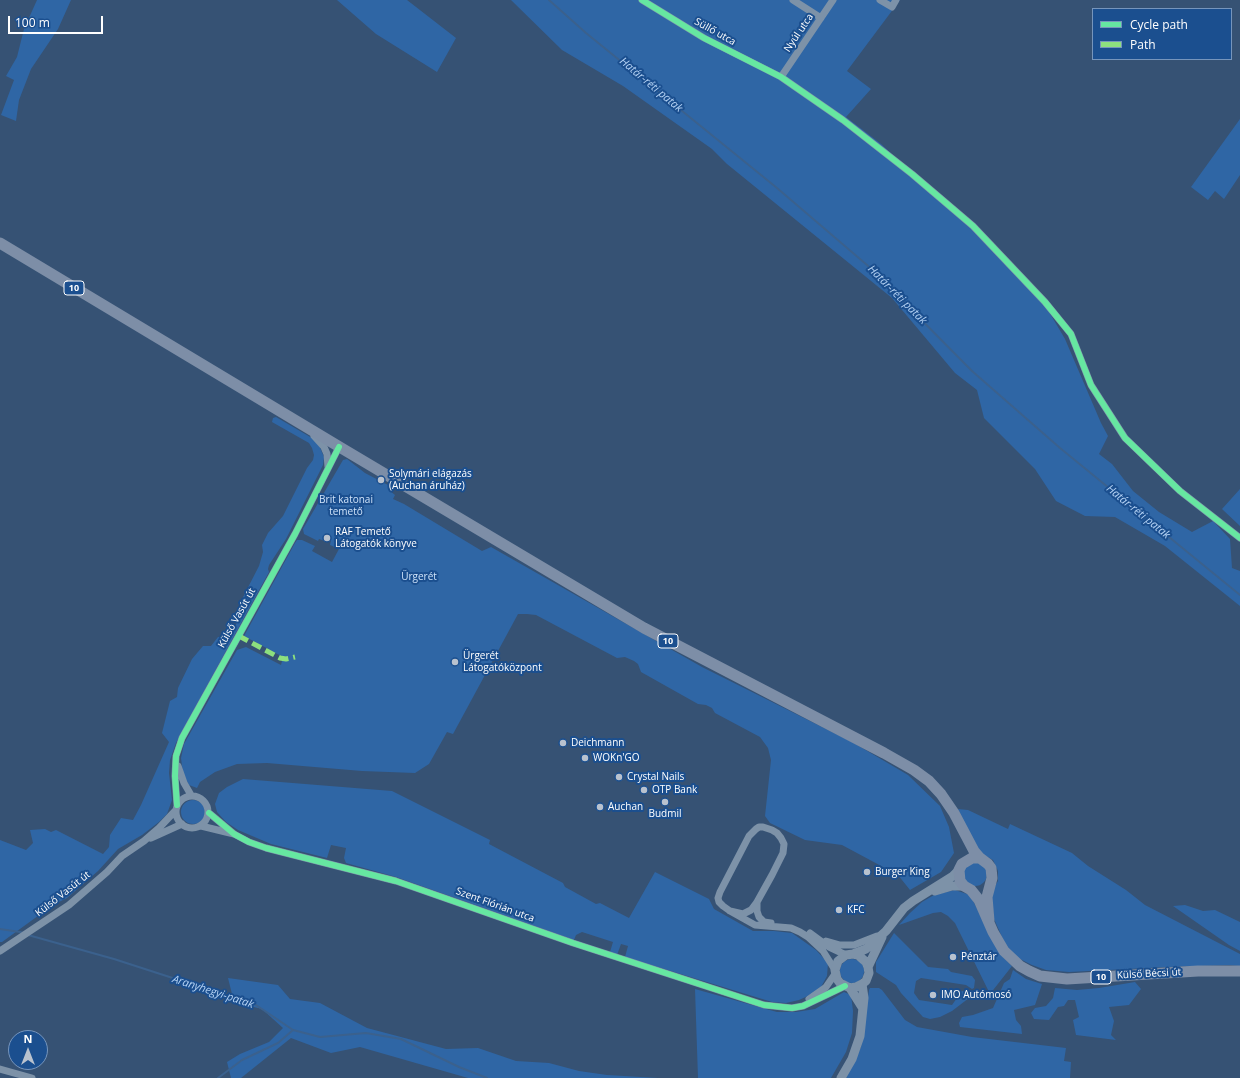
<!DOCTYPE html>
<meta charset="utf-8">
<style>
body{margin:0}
#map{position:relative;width:1240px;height:1078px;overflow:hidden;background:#365274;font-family:"Open Sans",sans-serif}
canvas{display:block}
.legend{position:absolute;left:1092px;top:8px;width:140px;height:52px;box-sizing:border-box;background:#1b4f8f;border:1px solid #7695bc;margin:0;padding:5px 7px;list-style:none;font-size:12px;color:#fff}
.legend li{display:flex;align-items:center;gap:8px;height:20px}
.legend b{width:20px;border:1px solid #7695bc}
.north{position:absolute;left:8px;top:1030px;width:40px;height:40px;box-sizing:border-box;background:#1b4f8f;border:1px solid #7695bc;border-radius:50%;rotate:0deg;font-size:11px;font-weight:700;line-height:16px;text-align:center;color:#fff}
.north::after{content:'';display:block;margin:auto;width:14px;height:18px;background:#b9c2ce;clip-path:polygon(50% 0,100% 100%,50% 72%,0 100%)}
.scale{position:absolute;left:8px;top:16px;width:95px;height:18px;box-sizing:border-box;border:2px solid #fff;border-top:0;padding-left:5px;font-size:12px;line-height:14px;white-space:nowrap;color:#fff;-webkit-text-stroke:3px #1b4f8f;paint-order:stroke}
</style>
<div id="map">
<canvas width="1240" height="1078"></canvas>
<ul class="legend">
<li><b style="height:5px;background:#66e7a1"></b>Cycle path</li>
<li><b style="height:5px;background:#8de07e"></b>Path</li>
</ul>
<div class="north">N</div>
<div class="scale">100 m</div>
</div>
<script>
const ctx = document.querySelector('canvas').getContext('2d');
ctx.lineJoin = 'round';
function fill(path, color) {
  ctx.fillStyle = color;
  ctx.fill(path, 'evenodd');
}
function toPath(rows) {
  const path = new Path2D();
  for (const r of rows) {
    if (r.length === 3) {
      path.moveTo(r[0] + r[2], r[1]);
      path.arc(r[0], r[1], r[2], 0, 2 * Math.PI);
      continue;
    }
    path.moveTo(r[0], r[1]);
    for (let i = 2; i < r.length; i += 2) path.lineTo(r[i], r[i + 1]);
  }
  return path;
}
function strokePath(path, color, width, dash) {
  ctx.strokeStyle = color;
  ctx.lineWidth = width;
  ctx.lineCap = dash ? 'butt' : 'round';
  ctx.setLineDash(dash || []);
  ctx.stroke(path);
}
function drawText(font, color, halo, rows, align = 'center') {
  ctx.font = font + ' "Open Sans",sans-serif';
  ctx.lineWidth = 4;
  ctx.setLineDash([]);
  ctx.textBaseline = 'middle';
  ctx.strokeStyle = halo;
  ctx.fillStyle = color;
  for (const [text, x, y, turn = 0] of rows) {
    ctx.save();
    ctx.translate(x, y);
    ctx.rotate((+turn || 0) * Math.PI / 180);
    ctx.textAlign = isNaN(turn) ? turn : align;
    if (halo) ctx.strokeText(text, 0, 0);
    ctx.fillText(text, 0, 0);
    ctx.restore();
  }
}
const green = toPath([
 [37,0,71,0,58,29,31,69,19,100,16,121,1,115,14,80,6,76,17,57,24,29],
 [337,0,407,0,456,38,437,72,376,34],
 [511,0,900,0,847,71,871,89,846,117,881,144,911,172,956,210,1045,305,1065,339,1101,423,1108,436,1099,454,1112,464,1133,491,1159,512,1192,532,1213,521,1230,539,1232,568,1240,571,1240,606,1165,546,1115,517,1085,516,1056,501,1035,469,984,418,977,390,955,373,892,298,727,164,712,149,623,86,562,50],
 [1240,119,1240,175,1224,199,1215,191,1208,200,1191,187],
 [276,417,312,438,319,445,324,457,323,465,286,539,269,565,268,569,269,572,176,743,170,760,169,773,172,800,167,814,159,822,142,835,118,849,98,871,67,898,53,905,2,942,0,942,0,840,26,850,33,843,30,830,45,829,51,832,56,830,103,854,109,847,110,835,121,818,133,820,141,805,169,742,162,733,170,701,177,697,178,688,192,659,203,646,211,646,218,637,228,638,246,607,240,603,259,566,263,552,262,545,268,533,283,516,307,468,313,460,314,455,312,448,309,443,272,422,273,418],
 [347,459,365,473,388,485,390,491,395,495,393,499,404,504,482,551,491,547,702,667,852,742,908,775,940,806,949,827,954,853,941,872,910,890,898,875,842,845,805,840,770,823,765,816,771,760,768,748,760,737,715,713,712,708,706,705,698,704,641,672,638,664,634,661,625,657,617,658,536,615,527,614,518,614,453,734,447,732,429,764,415,773,362,771,267,763,237,764,215,772,200,782,197,788,189,785,183,774,181,758,184,744,237,650,246,647,281,665,283,657,244,636,295,543,297,540,302,540,315,546,312,551,332,562,339,549,330,545,331,540,328,539,325,541,319,539,318,541,304,534,303,529,343,460],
 [1240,489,1240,526,1222,509],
 [243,779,392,791,490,840,489,844,563,883,565,887,596,904,600,903,629,918,655,872,709,899,714,909,753,931,774,931,792,933,816,950,828,963,827,976,821,987,812,994,799,1000,786,1003,772,1002,625,957,628,946,621,944,617,955,610,952,613,942,582,932,576,935,574,940,396,877,346,863,344,858,346,848,331,845,327,858,271,844,238,830,226,822,217,812,215,804,219,793,227,787],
 [193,812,12],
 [958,809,968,810,1008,829,1010,824,1072,853,1088,866,1126,890,1145,905,1240,954,1240,966,1229,965,1168,967,1069,972,1046,970,1032,965,1014,956,1006,946,994,919,991,892,998,881,998,871,993,860,984,855,974,844],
 [975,874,12],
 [955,890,970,895,1001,955,1012,966,990,994,955,923,948,916,941,912,933,913,899,925,910,913,922,902,934,895],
 [1185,905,1203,911,1215,910,1240,922,1240,951,1229,945,1173,906],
 [894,933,928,967,948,969,951,972,972,976,975,980,974,988,972,989,966,985,921,978,916,981,914,993,919,1000,952,1005,957,998,959,992,963,991,969,998,952,1011,940,1017,930,1019,923,1017,901,993,896,985,876,972,876,962],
 [852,971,12],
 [1013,970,1026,979,1042,984,1035,1005,1014,1010,1016,1020,1021,1026,1022,1034,960,1027,959,1023,962,1017,973,1015,993,1008,1004,983,1010,979],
 [228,978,278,985,290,999,320,1003,367,1028,446,1049,478,1048,516,1061,549,1063,579,1071,607,1075,658,1078,468,1078,360,1047,331,1053,291,1038,241,1078,231,1078,227,1062,240,1054,269,1042,283,1028,262,1009,234,1002],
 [1135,982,1141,989,1129,1005,1109,1007,1114,1021,1111,1035,1116,1040,1076,1035,1073,1020,1079,1017,1075,1000,1068,1000,1064,1006,1058,1007,1049,1020,1034,1019,1031,1013,1035,1008,1046,1006,1053,998,1055,988,1077,990,1099,988],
 [870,988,879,988,882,990,905,1020,917,1027,972,1037,1066,1048,1064,1061,1071,1062,1070,1078,846,1078,861,1047,869,990],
 [695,989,777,1012,796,1012,815,1009,844,992,851,995,853,1011,852,1033,846,1052,831,1078,698,1078]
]);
const stream = toPath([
 [549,0,586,33,777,188,867,265,972,371,1060,448,1240,595],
 [0,929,20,932,24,933],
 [28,935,114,959,256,1005,293,1030,320,1037,366,1033,401,1039,459,1067,487,1078],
 [218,1078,242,1060,278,1043,293,1030]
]);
const minor = toPath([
 [642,0,704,38,781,77,843,120,912,174,973,226,1045,302,1071,334,1091,385,1125,438,1180,491,1240,538],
 [793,0,821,18],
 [880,0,892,7,896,0],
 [781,77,833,0],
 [314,436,324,447,327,454,328,467],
 [178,766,184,783,191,795],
 [192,812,16],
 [177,805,175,776,176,756,182,738,295,534,339,447],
 [209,813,234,834,249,842,266,848,396,881,573,943,764,1005,792,1008,803,1006,845,986],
 [201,826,234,834],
 [151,838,182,824],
 [757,902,757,911,759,917,764,922,771,923],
 [730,911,743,914,751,910,757,902,772,875,783,853,784,844,781,838,777,833,772,830,763,827,759,827,756,829,749,836,720,892,718,898,719,902,723,906,730,911,755,925,791,928,800,932,808,937,823,951,835,970],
 [810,933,829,947,846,955],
 [826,941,840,945,854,945,877,936],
 [0,951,69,905,107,872,122,856,144,841,159,828,176,810],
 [809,999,826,987,835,974],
 [0,1069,32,1078]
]);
const tertiary = toPath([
 [935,891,952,886,964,886],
 [853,954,858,955,866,962,868,967,869,973,866,981,862,984,856,987,850,988,840,983,837,979,835,970,838,961,846,955,853,954,866,949,886,931,904,908,913,901,953,876,959,870],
 [868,967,882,937],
 [850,988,862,1007],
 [841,1078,852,1059,860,1036,864,998,862,984]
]);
const primary = toPath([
 [0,243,343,449,644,628,884,753,914,770,929,781,941,794,954,813,974,851,980,858,988,864,991,868,992,878,987,897,989,921],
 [980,858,972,858,962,864,959,870,960,881,964,886,971,890,979,900,993,932,1004,951,1020,966,1029,971,1040,976,1067,979,1198,971,1240,971]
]);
const quiet = toPath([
 [239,636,280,658,286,659,295,657]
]);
const cycleway = toPath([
 [642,0,704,38,781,77,843,120,912,174,973,226,1045,302,1071,334,1091,385,1125,438,1180,491,1240,538],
 [177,805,175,776,176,756,182,738,295,534,339,447],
 [209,813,234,834,249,842,266,848,396,881,573,943,764,1005,792,1008,803,1006,845,986]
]);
const markers = [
 [381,480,4,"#b9c2ce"],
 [327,538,4,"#b9c2ce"],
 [455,662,4,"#b9c2ce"],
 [563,743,4,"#b9c2ce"],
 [585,758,4,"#b9c2ce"],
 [619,777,4,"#b9c2ce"],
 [644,790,4,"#b9c2ce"],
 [665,802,4,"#b9c2ce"],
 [600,807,4,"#b9c2ce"],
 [867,872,4,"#b9c2ce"],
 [839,910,4,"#b9c2ce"],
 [953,957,4,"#b9c2ce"],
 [933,995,4,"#b9c2ce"]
];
const shields = [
 [74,288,20],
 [668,641,20],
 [1101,977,20]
];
const shieldNames = [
 ["10",74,288],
 ["10",668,641],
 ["10",1101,977]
];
const streetNames = [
 ["Süllő utca",715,32,29],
 ["Nyúl utca",799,33,-56],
 ["Külső Vasút út",237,618,-61],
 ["Külső Vasút út",63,894,-38],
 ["Szent Flórián utca",495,905,20],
 ["Külső Bécsi út",1149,974,-3]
];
const poiNames = [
 ["Solymári elágazás",389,474],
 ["(Auchan áruház)",389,486],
 ["RAF Temető",335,532],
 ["Látogatók könyve",335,544],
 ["Ürgerét",463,656],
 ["Látogatóközpont",463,668],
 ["Deichmann",571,743],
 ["WOKn'GO",593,758],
 ["Crystal Nails",627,777],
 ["OTP Bank",652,790],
 ["Auchan",608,807],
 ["Budmil",665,814,"center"],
 ["Burger King",875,872],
 ["KFC",847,910],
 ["Pénztár",961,957],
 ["IMO Autómosó",941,995]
];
const parkNames = [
 ["Brit katonai",346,500],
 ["temető",346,512],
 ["Ürgerét",419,577]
];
const waterNames = [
 ["Határ-réti patak",651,85,40],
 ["Határ-réti patak",897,295,45],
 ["Határ-réti patak",1138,512,39],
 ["Aranyhegyi-patak",213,992,18]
];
fill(green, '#2f66a5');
strokePath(stream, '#3b618d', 2);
strokePath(minor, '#7d92a8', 7);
strokePath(tertiary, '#7d92a8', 9);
strokePath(primary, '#7d8ea7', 11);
strokePath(quiet, '#8de07e', 5, [10, 5]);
strokePath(cycleway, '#66e7a1', 6);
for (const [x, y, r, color] of markers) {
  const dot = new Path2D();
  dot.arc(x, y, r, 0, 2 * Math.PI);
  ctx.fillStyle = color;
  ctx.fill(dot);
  strokePath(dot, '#1b4f8f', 1.5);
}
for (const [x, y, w] of shields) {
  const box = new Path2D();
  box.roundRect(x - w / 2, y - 7, w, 14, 3);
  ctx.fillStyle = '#1b4f8f';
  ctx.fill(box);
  strokePath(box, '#fff', 1);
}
drawText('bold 9px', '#fff', null, shieldNames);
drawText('10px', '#fff', '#1b4f8f', streetNames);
drawText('10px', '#fff', '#1b4f8f', poiNames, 'left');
drawText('10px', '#cfe3fa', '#1b4f8f', parkNames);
drawText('italic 11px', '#b5d3f5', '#1b4f8f', waterNames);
</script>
